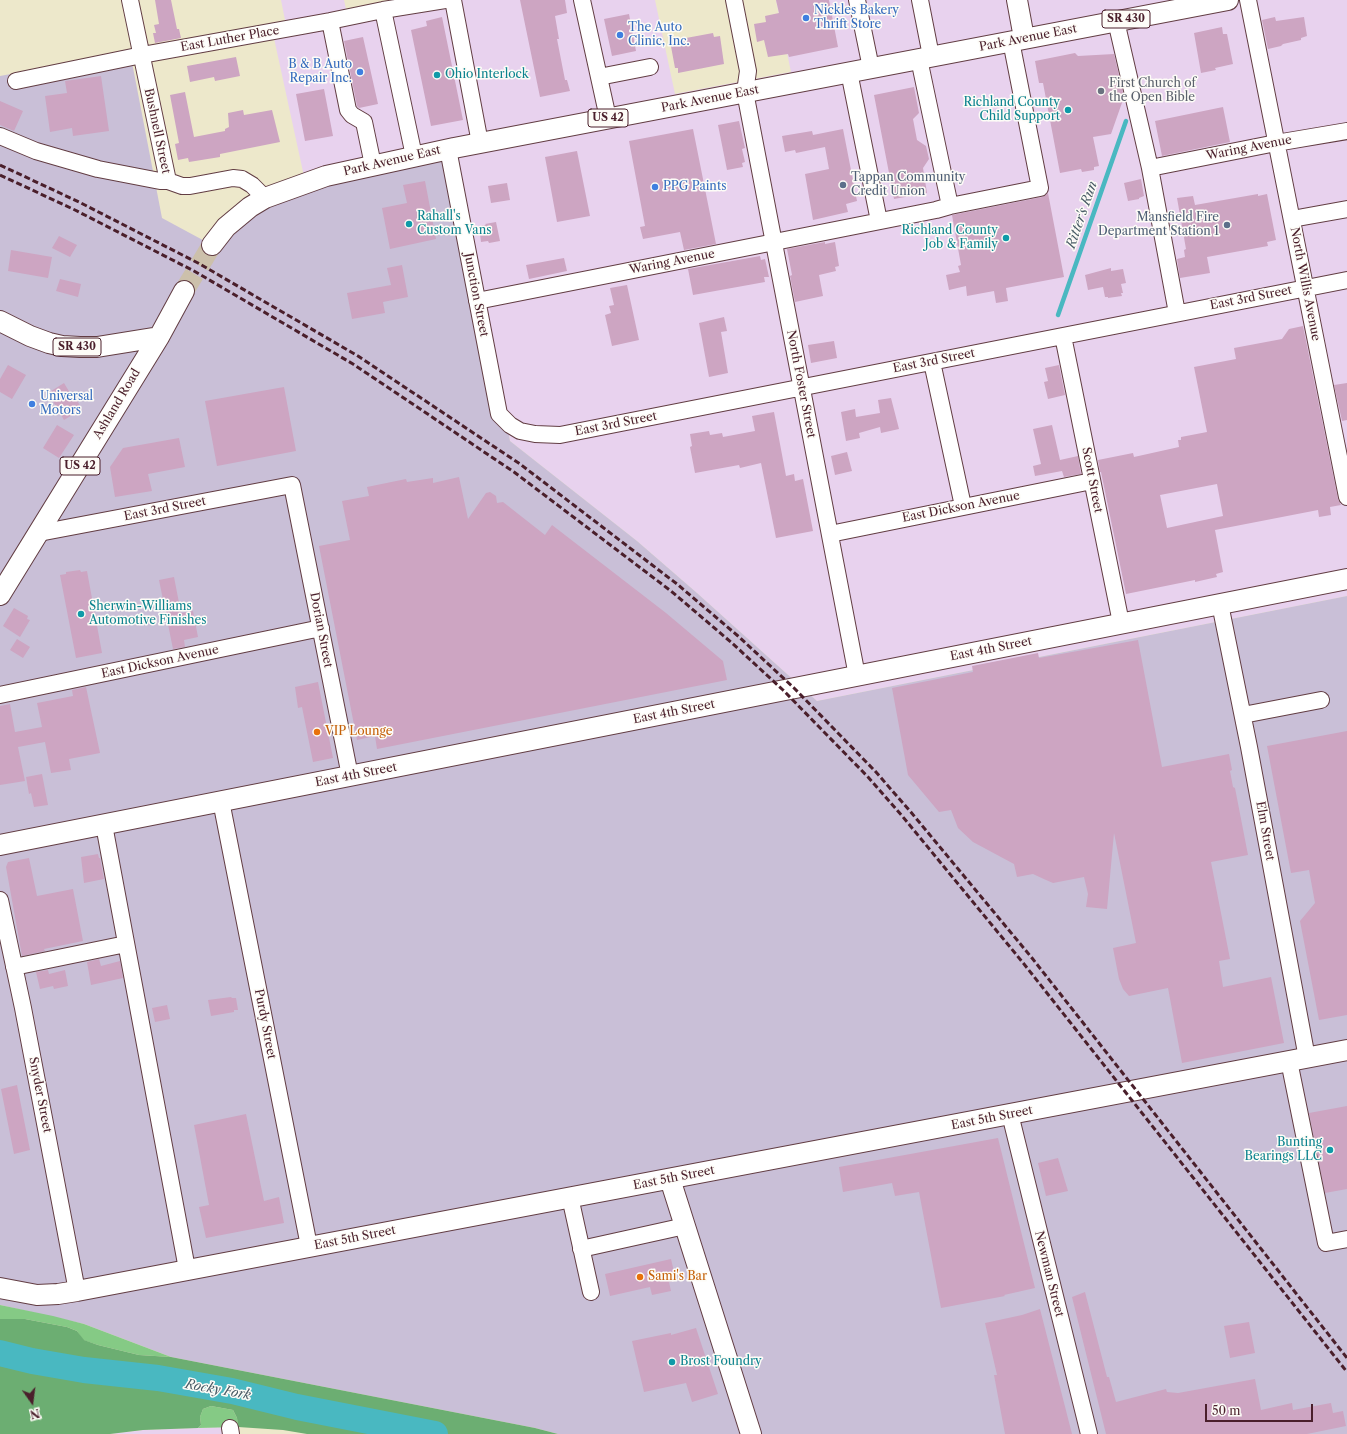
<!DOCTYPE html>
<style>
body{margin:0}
#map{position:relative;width:1347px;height:1434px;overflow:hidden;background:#ede8cb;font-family:"Libre Caslon Text",serif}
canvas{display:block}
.north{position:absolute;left:12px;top:1382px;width:40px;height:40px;-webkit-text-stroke:3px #fdfcf7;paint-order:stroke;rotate:166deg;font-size:11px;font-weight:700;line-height:16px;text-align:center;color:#4a1f2b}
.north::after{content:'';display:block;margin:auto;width:14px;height:18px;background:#4a1f2b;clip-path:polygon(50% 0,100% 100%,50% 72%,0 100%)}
.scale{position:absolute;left:1205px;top:1404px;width:108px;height:18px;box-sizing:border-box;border:2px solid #4a1f2b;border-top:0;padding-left:5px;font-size:12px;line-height:14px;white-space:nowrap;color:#4a1f2b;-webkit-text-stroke:3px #fdfcf7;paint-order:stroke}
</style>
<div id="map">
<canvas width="1347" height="1434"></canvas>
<div class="north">N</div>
<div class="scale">50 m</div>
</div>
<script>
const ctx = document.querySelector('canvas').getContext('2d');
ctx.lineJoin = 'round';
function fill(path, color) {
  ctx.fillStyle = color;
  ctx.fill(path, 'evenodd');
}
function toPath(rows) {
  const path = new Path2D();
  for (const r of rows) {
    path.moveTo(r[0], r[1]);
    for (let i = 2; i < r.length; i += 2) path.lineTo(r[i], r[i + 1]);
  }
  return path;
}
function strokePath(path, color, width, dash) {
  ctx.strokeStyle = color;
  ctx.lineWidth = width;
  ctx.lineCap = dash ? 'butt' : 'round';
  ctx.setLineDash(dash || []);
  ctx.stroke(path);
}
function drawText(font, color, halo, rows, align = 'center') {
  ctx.font = font + ' "Libre Caslon Text",serif';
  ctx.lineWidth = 3;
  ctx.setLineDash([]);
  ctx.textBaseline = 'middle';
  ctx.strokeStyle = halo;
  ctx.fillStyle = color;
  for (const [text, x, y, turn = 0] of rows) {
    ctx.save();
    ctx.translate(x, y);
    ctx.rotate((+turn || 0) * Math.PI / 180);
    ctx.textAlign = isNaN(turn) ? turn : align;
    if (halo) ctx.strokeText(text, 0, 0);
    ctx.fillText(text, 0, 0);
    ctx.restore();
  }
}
const built = toPath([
 [281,0,344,0,347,14,391,5,390,0,655,0,675,94,791,72,776,0,1347,0,1347,596,817,701,697,593,637,541,510,441,454,148,305,181,272,29,286,25],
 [221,1427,222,1434,110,1434,143,1430]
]);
const industrial = toPath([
 [130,52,162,218,212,245,250,207,454,148,510,441,637,541,697,593,817,701,1347,596,1347,1434,558,1434,535,1428,171,1357,84,1324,0,1305,0,76]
]);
const green = toPath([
 [0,1305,53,1316,84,1324,171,1357,139,1355,98,1345,83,1340,77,1331,67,1327,25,1319,0,1319],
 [211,1406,233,1410,237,1418,238,1427,198,1428,201,1425,200,1417,203,1409]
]);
const forest = toPath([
 [0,1319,25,1319,67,1327,77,1331,84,1340,98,1345,139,1355,171,1357,535,1428,558,1434,307,1434,283,1430,238,1427,237,1418,233,1410,211,1406,203,1409,200,1417,201,1425,198,1428,143,1430,110,1434,0,1434]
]);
const stream = toPath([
 [1058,315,1126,121]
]);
const river = toPath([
 [0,1353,32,1361,84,1370,158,1378,232,1391,297,1407,435,1434]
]);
const building = toPath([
 [155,0,171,0,177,29,179,29,181,38,155,43,153,33,156,33,154,25,159,24],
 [520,0,565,0,567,13,555,16,559,39,557,39,565,80,567,80,570,91,540,97],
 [776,0,829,0,838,47,789,57,788,54,768,57,764,40,757,42,754,24,766,22,765,16,779,13],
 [629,14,636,51,612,56,604,19],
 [442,17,463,120,431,126,411,30,427,26,426,21],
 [1275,17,1276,21,1304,17,1307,36,1301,38,1301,40,1283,44,1281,46,1268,49,1262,20],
 [1222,27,1223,34,1227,34,1233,64,1215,68,1216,70,1201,73,1194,33],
 [713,33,714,37,720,36,724,64,678,73,678,68,675,68,670,41],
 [363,37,378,104,359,108,357,106,344,41],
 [1075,53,1078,56,1114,54,1124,97,1111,134,1093,137,1099,166,1094,167,1094,170,1082,172,1081,169,1060,173,1043,83,1039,83,1035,61],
 [236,57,240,76,215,81,214,77,190,82,187,66],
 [101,76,109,131,73,136,72,128,50,132,45,96,67,93,65,81],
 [914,87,919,113,913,119,917,140,926,146,929,159,923,168,927,193,894,199,874,95],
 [324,89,333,136,305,141,296,94],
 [185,92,194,137,225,131,225,129,229,127,228,113,243,110,244,115,272,110,280,142,220,154,220,157,189,162,188,158,178,160,175,144,179,143,170,95],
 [0,101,23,111,14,131,0,125],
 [1223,107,1230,142,1162,156,1155,121],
 [739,121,745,148,742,149,745,162,742,163,743,167,727,170,718,125],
 [693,129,716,244,684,250,680,232,643,239,640,227,645,226,629,141],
 [843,129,857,201,846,204,848,212,813,220,805,174,829,169,825,147,796,153,795,150,785,152,782,136,812,131,813,135],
 [577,151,590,216,557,222,545,157],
 [1141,179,1144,196,1139,198,1139,199,1128,201,1124,183],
 [425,181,436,239,390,249,382,208,407,203,403,185],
 [507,183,510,200,491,203,488,186],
 [1048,193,1064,277,1006,288,1008,301,996,303,994,291,967,296,966,286,949,290,946,275,960,272,958,266,961,265,952,215,1042,197],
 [1258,194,1258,196,1267,194,1276,240,1267,242,1268,246,1207,257,1210,273,1180,278,1177,259,1185,257,1184,250,1186,249,1177,198,1193,196,1195,205],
 [496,222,500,241,489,243,488,241,481,242,479,226,486,225,485,224],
 [59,236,77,245,70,257,52,248],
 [825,242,825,244,835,242,839,266,835,267,836,271,819,275,823,296,795,302,790,276,792,275,787,249],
 [11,250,52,257,48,278,8,271],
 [760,256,761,260,765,259,769,277,764,277,765,282,693,295,688,269],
 [564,258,567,271,529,279,526,265],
 [402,265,408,297,383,302,385,313,352,319,347,293,391,285,387,268],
 [1111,268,1111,271,1123,269,1126,283,1121,284,1123,293,1121,293,1122,296,1108,298,1108,297,1105,297,1103,287,1088,290,1085,275],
 [60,279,81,284,78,297,56,291],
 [627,285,639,340,612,346,605,315,611,313,609,306,614,305,610,288],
 [724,317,727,331,721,332,728,373,709,377,699,323],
 [1303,326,1338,499,1341,505,1330,507,1331,515,1319,517,1318,510,1215,530,1223,572,1216,574,1217,577,1195,582,1195,580,1126,594,1101,472,1100,472,1098,460,1133,453,1134,457,1179,447,1178,440,1181,440,1181,437,1207,432,1194,367,1236,359,1234,348,1282,339,1289,329],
 [1217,484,1223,516,1167,528,1160,495],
 [834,341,837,358,811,363,808,345],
 [8,365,26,375,12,399,0,392,0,379],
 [1059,365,1065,395,1048,399,1044,382,1048,381,1045,368],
 [64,383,73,398,75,397,82,409,64,420,48,393],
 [1347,383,1347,420,1342,421,1334,385],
 [284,387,296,451,217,466,205,401],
 [891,398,899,429,881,433,880,427,859,433,860,438,846,441,841,412,855,409,856,417,880,413,878,400],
 [774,412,786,476,794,474,795,481,803,479,813,531,776,538,761,463,740,468,739,465,695,473,690,447,692,446,690,434,709,431,710,435,722,433,723,437,755,431,752,416],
 [57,425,74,435,59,458,43,448],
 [1052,425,1060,460,1078,456,1081,474,1064,477,1062,471,1035,476,1033,466,1041,464,1033,429],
 [179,438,185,467,148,474,152,491,115,497,110,467,123,448],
 [847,452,852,471,835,475,831,456],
 [459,477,468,519,486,493,490,492,496,496,497,503,503,502,545,535,552,525,666,613,723,661,727,680,377,749,375,736,357,740,319,546,350,540,342,501,369,496,367,487,406,479,407,482,433,478,433,483],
 [80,570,81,572,87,571,102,653,76,658,60,575,66,574,66,572],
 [174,577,181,613,193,611,198,637,184,640,185,647,173,649,159,580],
 [14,608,28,616,27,619,30,620,20,637,3,626],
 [17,639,30,647,23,658,10,650],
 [1138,640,1162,767,1229,754,1232,770,1230,771,1233,787,1235,788,1248,855,1211,862,1230,959,1219,961,1223,987,1271,977,1284,1043,1182,1063,1168,988,1129,996,1123,989,1119,979,1113,948,1136,943,1114,833,1107,909,1086,907,1088,894,1084,877,1053,883,1046,880,1033,874,1017,877,1014,864,973,842,958,828,951,810,939,812,908,775,892,688,973,672,972,666,1038,653,1039,658],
 [318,682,333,758,313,762,302,707,298,708,295,687],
 [86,687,100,753,69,759,71,770,51,773,45,742,18,747,25,781,0,785,0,706,10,704,15,732,42,727,37,703,73,696,72,690],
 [1347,731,1347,1015,1319,1020,1300,921,1315,903,1309,870,1291,873,1267,746],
 [42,774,48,805,34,807,31,793,29,794,26,777],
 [98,854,99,858,100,858,104,879,84,883,81,857],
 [29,858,37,896,73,889,83,941,44,949,45,951,22,956,6,867,8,862],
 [99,959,101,966,120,961,123,978,91,985,87,962],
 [48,970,49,974,65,970,68,986,54,989,53,986,40,989,36,972],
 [231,997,232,998,236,998,238,1010,234,1010,234,1012,211,1016,208,1000],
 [167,1005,170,1019,155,1022,152,1008],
 [17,1085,30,1150,14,1154,1,1089],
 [1347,1106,1347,1189,1325,1193,1309,1113],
 [246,1114,264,1201,279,1197,284,1223,206,1238,199,1207,209,1205,194,1125],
 [998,1138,1035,1288,1004,1295,1005,1296,941,1308,919,1192,895,1196,892,1183,843,1192,839,1167],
 [1058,1158,1068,1191,1046,1196,1038,1163],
 [671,1259,676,1280,669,1282,671,1291,652,1295,650,1287,610,1296,605,1274],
 [1085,1292,1107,1377,1109,1377,1116,1402,1166,1389,1167,1392,1178,1393,1255,1379,1261,1410,1292,1403,1293,1410,1331,1403,1333,1413,1343,1411,1346,1426,1307,1434,1106,1434,1072,1297],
 [1040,1309,1072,1434,1005,1434,994,1375,997,1375,985,1323,1022,1315],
 [1249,1322,1255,1353,1230,1358,1224,1326],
 [696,1328,718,1394,692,1402,686,1383,644,1392,632,1341,671,1333,671,1335]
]);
const majorTunnel = toPath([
 [184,291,212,245]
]);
const minor = toPath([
 [130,0,168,181],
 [453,0,480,143],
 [582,0,608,118],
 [734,0,748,71,745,92,857,676],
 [857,0,871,68],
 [920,0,931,56],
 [1248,0,1347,497],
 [383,10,414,156],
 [330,21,348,110,352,115,364,122,373,165],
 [1116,21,1150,168,1177,313],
 [919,59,950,206],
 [849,72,879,221],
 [599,77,650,67],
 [16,81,142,55,330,21,383,10,445,0],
 [0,136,36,151,98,169,160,181,168,181,182,186,190,186,233,178,242,179,252,185,265,198],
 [448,149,499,414,510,425,520,431,535,434,560,435,1347,280],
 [1150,168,1276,143,1347,131],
 [1292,219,1347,209],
 [477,301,936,210,950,206,1040,188,1011,41],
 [1063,336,1121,623],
 [932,362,963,506],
 [39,533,292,485,350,776],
 [830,534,1092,481],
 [1220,604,1249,747,1307,1058],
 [0,695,321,628],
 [1243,715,1321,700],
 [221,801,309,1246],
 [104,825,187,1269],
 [0,900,23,1008,77,1291],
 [14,967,126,944],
 [1289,1061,1326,1243,1347,1239],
 [1010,1114,1089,1434],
 [570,1197,591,1292],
 [581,1249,685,1226],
 [230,1428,231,1434]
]);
const major = toPath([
 [1017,0,1024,38],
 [212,245,226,227,250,207,265,198,326,176,454,148,1228,0],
 [0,321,30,336,49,343,62,346,80,347,97,347,159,337],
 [0,595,159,337,184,291],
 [0,845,1347,579],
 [670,1179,751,1434],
 [0,1288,37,1295,58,1294,77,1291,1347,1050]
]);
const rail = toPath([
 [0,165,79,202,198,263,358,356,520,464,677,584,738,636,794,688,875,771,910,811,1032,958,1347,1358],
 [0,175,75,210,194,271,353,364,514,472,671,591,732,643,783,690,868,777,903,817,1024,964,1347,1372]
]);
const markers = [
 [806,18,4,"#3f7fe0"],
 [620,35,4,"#3f7fe0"],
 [360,72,4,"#3f7fe0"],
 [437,75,4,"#0f9aa8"],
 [1101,91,4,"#6b7280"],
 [1068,110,4,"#0f9aa8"],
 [843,185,4,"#5c6f8a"],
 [655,187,4,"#3f7fe0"],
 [409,224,4,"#0f9aa8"],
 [1227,225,4,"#5c6f8a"],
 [1006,238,4,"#0f9aa8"],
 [32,404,4,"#3f7fe0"],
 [81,614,4,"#0f9aa8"],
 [317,732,4,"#e8710a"],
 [1330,1150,4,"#0f9aa8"],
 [640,1277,4,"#e8710a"],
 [672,1362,4,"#0f9aa8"]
];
const shields = [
 [1126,19,48],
 [608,118,40],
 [77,347,48],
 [80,466,40]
];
const shieldNames = [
 ["SR 430",1126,19],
 ["US 42",608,118],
 ["SR 430",77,347],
 ["US 42",80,466]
];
const shopNames = [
 ["Nickles Bakery",814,11],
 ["Thrift Store",814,25],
 ["The Auto",628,28],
 ["Clinic, Inc.",628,42],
 ["B & B Auto",352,65,"right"],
 ["Repair Inc.",352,79,"right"],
 ["PPG Paints",663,187],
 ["Universal",40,397],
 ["Motors",40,411]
];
const streetNames = [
 ["Park Avenue East",1028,38,-11],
 ["East Luther Place",230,39,-10],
 ["Park Avenue East",710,99,-11],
 ["Bushnell Street",157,131,78],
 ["Waring Avenue",1249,148,-11],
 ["Park Avenue East",392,161,-13],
 ["Waring Avenue",672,262,-11],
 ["North Willis Avenue",1305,284,79],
 ["Junction Street",476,295,79],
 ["East 3rd Street",1251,298,-11],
 ["East 3rd Street",934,361,-11],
 ["North Foster Street",801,384,79],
 ["Ashland Road",117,404,-59],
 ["East 3rd Street",616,424,-11],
 ["Scott Street",1092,480,79],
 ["East Dickson Avenue",961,507,-11],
 ["East 3rd Street",165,509,-11],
 ["Dorian Street",321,630,79],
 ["East 4th Street",991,649,-11],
 ["East Dickson Avenue",160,662,-12],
 ["East 4th Street",674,712,-11],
 ["East 4th Street",356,775,-11],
 ["Elm Street",1265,831,80],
 ["Purdy Street",265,1024,79],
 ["Snyder Street",40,1095,79],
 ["East 5th Street",992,1118,-11],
 ["East 5th Street",674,1178,-11],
 ["East 5th Street",355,1238,-11],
 ["Newman Street",1049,1274,76]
];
const cultureNames = [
 ["Ohio Interlock",445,75],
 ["Richland County",1060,103,"right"],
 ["Child Support",1060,117,"right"],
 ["Rahall's",417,217],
 ["Custom Vans",417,231],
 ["Richland County",998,231,"right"],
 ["Job & Family",998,245,"right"],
 ["Sherwin-Williams",89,607],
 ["Automotive Finishes",89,621],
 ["Bunting",1322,1143,"right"],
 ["Bearings LLC",1322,1157,"right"],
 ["Brost Foundry",680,1362]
];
const worshipNames = [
 ["First Church of",1109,84],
 ["the Open Bible",1109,98]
];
const serviceNames = [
 ["Tappan Community",851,178],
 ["Credit Union",851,192],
 ["Mansfield Fire",1219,218,"right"],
 ["Department Station 1",1219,232,"right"]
];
const foodNames = [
 ["VIP Lounge",325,732],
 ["Sami's Bar",648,1277]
];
const waterNames = [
 ["Ritter's Run",1082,215,-71],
 ["Rocky Fork",218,1390,10]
];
fill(built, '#e8d2ee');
fill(industrial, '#c9bfd7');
fill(green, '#85ca85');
fill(forest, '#6cae72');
strokePath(stream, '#49b8c1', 4.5);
strokePath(river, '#49b8c1', 26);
fill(building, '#cda5c2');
strokePath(majorTunnel, '#ccc0ab', 20, [20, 10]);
strokePath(minor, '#623d43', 18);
strokePath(major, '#623d43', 22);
strokePath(minor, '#fff', 16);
strokePath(major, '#fff', 20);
strokePath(rail, '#4a1f2b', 3, [6, 3]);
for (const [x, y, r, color] of markers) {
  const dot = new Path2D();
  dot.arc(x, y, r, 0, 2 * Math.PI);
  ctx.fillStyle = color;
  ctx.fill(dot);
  strokePath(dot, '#fdfcf7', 1.5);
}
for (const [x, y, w] of shields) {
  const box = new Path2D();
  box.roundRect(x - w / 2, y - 9, w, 18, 3);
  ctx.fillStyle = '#fdfcf7';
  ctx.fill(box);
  strokePath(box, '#4a1f2b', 1);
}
drawText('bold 11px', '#4a1f2b', null, shieldNames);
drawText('12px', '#366cbe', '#fdfcf7', shopNames, 'left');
drawText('12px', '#4a1f2b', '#fdfcf7', streetNames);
drawText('12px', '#0d838f', '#fdfcf7', cultureNames, 'left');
drawText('12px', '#5b616d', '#fdfcf7', worshipNames, 'left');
drawText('12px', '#4e5e75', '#fdfcf7', serviceNames, 'left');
drawText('12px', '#c56008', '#fdfcf7', foodNames, 'left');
drawText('italic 13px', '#4a5c67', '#fdfcf7', waterNames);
</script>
